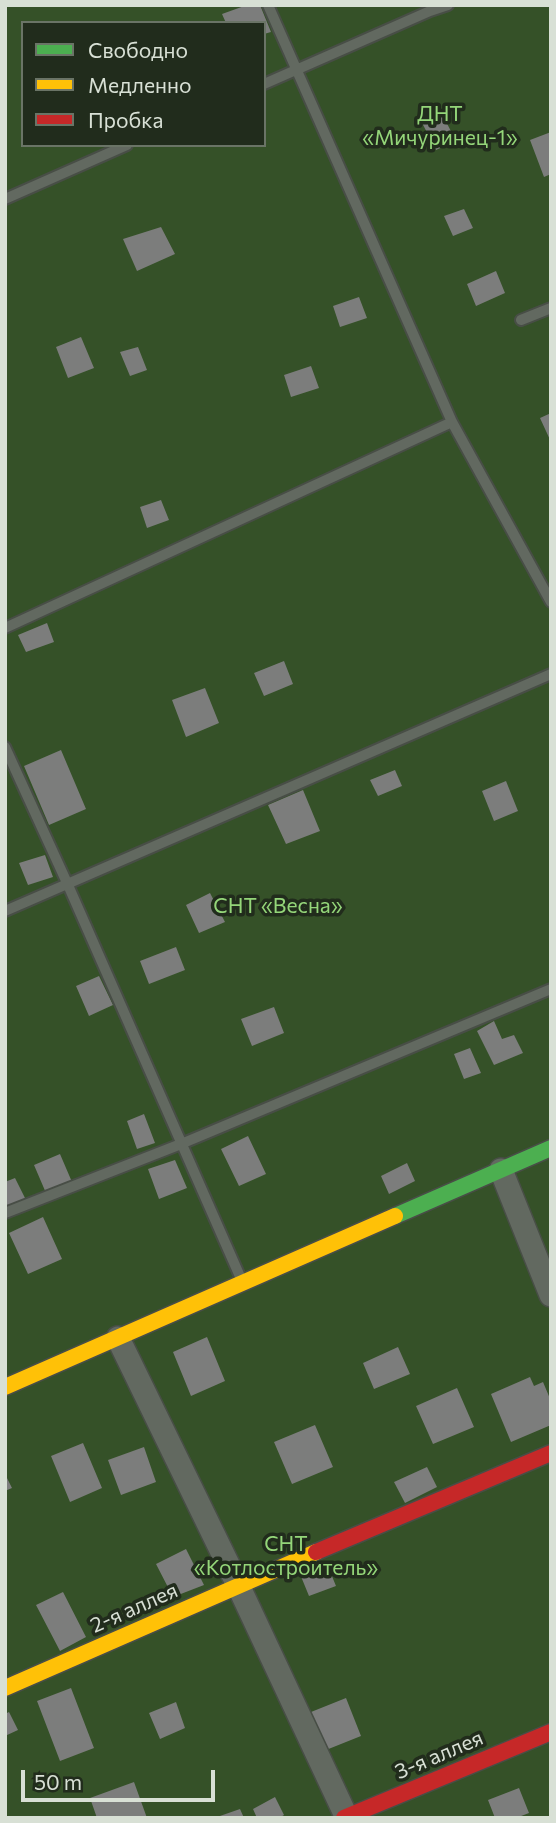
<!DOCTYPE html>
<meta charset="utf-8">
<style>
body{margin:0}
#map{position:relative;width:556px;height:1823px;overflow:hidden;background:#2c332a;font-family:Commissioner,sans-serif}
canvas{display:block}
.frame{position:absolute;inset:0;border:7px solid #d8e0d5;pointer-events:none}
.legend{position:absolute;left:21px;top:21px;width:245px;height:126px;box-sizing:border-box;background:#212c1c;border:2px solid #6a7466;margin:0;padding:9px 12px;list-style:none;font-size:21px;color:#d8e0d5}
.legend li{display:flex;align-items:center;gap:14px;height:35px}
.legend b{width:35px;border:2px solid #6a7466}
.scale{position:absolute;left:21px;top:1770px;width:194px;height:32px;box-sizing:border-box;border:4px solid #d8e0d5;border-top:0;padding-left:9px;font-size:21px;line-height:24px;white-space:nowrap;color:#d8e0d5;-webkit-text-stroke:5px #212c1c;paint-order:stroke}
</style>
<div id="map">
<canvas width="556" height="1823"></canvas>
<div class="frame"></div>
<ul class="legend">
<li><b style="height:9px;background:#4caf50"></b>Свободно</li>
<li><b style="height:9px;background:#ffc107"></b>Медленно</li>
<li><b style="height:9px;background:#c62828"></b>Пробка</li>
</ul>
<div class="scale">50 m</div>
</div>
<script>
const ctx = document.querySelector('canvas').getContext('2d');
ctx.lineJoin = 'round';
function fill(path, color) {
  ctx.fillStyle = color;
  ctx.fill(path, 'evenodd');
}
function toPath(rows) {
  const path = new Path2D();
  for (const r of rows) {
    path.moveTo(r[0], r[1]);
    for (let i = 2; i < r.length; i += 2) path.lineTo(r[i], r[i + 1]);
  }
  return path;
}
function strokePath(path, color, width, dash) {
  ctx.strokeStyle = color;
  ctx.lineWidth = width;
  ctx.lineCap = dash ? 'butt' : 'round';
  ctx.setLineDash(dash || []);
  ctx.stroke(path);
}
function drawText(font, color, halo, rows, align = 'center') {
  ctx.font = font + ' Commissioner,sans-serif';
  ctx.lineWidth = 7;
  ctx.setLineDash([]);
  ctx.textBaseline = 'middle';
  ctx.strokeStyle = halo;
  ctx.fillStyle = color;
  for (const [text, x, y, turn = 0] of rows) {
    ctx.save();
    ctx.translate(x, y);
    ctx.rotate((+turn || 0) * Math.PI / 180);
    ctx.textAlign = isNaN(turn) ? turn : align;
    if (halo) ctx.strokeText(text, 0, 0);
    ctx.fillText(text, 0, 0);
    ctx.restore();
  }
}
const green = toPath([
 [5,5,551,5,551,1818,5,1818],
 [23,23,264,23,264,145,23,145]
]);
const building = toPath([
 [247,5,260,5,271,32,264,34,264,23,226,23,222,14],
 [440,110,456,141,436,150,419,117],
 [551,132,551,174,544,177,530,140],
 [464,209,473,228,453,236,444,216],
 [161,227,175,254,137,271,123,239],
 [496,271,505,293,476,306,467,284],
 [359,297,367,318,340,327,333,306],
 [81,337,94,368,68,378,56,347],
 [138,347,147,370,130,376,120,352],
 [311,366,319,388,291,397,284,375],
 [551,413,551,442,540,418],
 [161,500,169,520,147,528,140,507],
 [47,623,54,642,26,652,18,635],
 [284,661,293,684,264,696,254,673],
 [205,688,219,723,186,737,172,700],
 [61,750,86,809,49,825,24,766],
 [395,770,402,786,378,796,370,780],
 [506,781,518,811,494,821,482,791],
 [303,790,320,831,286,844,268,805],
 [45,855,53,877,28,885,19,863],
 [210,893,225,922,199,933,186,905],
 [176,947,185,970,149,984,140,961],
 [99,976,113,1005,89,1016,76,986],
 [274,1007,284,1033,252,1046,241,1019],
 [494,1021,502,1039,514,1035,523,1053,494,1065,477,1031],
 [470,1048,481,1073,464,1079,454,1054],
 [144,1114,155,1143,137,1149,127,1121],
 [248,1136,266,1174,239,1186,221,1149],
 [60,1154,72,1182,46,1193,34,1165],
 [175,1160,187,1188,159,1199,148,1169],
 [407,1163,415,1181,389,1194,381,1176],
 [15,1178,26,1200,5,1209,5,1182],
 [43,1217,62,1259,28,1274,9,1233],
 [207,1337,225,1381,191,1396,173,1352],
 [398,1347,410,1374,374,1389,363,1363],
 [530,1377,534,1386,543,1382,551,1401,551,1425,511,1442,491,1394],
 [457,1388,474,1427,433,1444,416,1406],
 [315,1425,333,1467,292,1484,274,1442],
 [83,1443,102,1488,70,1502,51,1456],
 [144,1447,156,1482,121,1495,108,1460],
 [427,1467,437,1487,405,1503,394,1482],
 [5,1474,12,1488,5,1491],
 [186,1549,204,1585,173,1597,156,1564],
 [327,1564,336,1586,309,1596,300,1574],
 [63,1592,86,1637,60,1651,36,1605],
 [71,1688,94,1748,60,1761,37,1701],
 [346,1698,361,1736,321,1752,306,1714],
 [176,1702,185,1728,160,1739,149,1713],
 [9,1712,18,1730,5,1736,5,1714],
 [134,1782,147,1818,97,1818,90,1798],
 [519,1788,529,1813,516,1818,495,1818,488,1800],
 [275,1797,284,1815,279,1818,257,1818,253,1809],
 [240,1809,244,1818,217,1818,217,1817]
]);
const lane = toPath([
 [268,5,452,422,551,602],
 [264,84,430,11,448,5],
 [5,199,127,145],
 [521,320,551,308],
 [5,628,452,422],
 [5,747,68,885,242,1281],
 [5,911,551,674],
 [5,1213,181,1144,551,989]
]);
const street = toPath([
 [501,1170,551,1295],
 [118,1338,238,1585,347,1818]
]);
const fast = toPath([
 [395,1216,551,1148]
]);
const slow = toPath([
 [5,1387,395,1216],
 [5,1688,316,1552]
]);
const jam = toPath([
 [316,1552,551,1453],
 [344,1818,551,1732]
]);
const parkNames = [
 ["ДНТ",440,114],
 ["«Мичуринец-1»",440,138],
 ["СНТ «Весна»",278,906],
 ["СНТ",286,1544],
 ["«Котлостроитель»",286,1568]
];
const streetNames = [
 ["2-я аллея",134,1608,-24],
 ["3-я аллея",439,1755,-23]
];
fill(green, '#355128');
fill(building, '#7c7d7c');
strokePath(lane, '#484e46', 14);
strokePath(street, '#484e46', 26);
strokePath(fast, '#484e46', 19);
strokePath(slow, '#484e46', 19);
strokePath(jam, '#484e46', 19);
strokePath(lane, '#626960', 10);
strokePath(street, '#626960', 23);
strokePath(fast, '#4caf50', 16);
strokePath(slow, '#ffc107', 16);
strokePath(jam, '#c62828', 16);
drawText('21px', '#94d679', '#212c1c', parkNames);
drawText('21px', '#d8e0d5', '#212c1c', streetNames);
</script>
